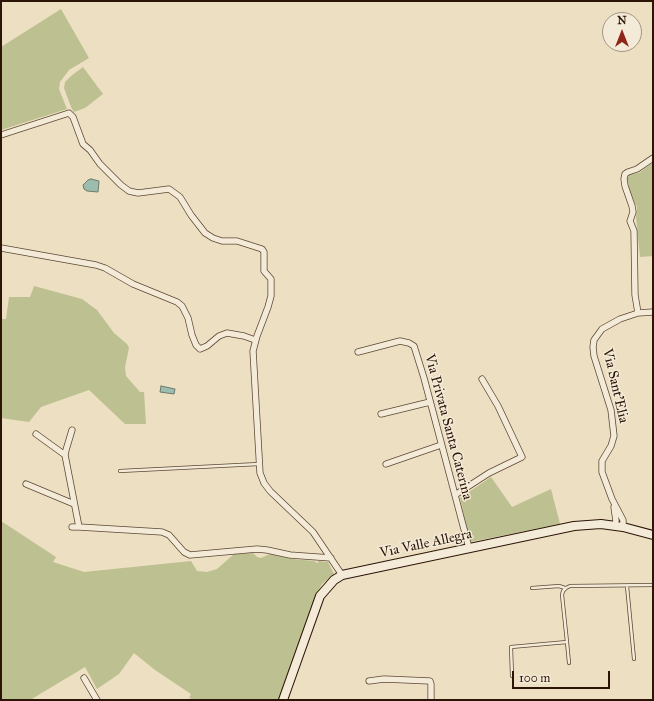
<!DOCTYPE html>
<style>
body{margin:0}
#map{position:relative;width:654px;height:701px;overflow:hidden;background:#eddfc1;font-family:"IM FELL Great Primer",serif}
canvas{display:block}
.frame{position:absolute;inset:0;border:2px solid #2c1407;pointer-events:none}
.north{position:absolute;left:602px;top:12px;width:40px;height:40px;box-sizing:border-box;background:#f3ead7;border:1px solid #a39484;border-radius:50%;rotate:0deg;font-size:11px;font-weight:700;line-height:16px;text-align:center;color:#2c1407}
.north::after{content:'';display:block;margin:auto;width:14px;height:18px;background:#8f2418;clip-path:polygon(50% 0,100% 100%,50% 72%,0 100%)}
.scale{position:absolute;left:512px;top:671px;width:98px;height:18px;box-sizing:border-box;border:2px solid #2c1407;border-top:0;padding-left:5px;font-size:12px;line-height:14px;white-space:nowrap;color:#2c1407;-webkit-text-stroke:3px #f3ead7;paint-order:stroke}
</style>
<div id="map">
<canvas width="654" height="701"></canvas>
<div class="frame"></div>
<div class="north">N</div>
<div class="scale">100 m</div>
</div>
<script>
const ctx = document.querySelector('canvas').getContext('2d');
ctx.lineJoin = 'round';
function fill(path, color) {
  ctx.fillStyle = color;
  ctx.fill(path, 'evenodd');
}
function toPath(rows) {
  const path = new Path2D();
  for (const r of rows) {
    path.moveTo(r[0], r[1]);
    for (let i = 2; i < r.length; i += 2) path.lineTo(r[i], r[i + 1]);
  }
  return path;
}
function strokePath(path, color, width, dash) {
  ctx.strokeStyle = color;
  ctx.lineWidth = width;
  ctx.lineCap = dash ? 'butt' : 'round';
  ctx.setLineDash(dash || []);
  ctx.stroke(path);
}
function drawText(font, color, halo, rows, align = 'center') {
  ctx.font = font + ' "IM FELL Great Primer",serif';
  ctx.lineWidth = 3;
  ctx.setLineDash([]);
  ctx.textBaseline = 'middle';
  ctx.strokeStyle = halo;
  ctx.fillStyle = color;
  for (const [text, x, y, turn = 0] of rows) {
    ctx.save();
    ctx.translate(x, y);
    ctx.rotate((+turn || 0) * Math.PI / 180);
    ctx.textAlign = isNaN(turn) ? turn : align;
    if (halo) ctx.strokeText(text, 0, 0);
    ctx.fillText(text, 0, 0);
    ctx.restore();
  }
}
const green = toPath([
 [61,9,89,58,69,70,60,82,59,89,67,109,1,130,1,47],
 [83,67,103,94,85,108,74,112,71,107,64,88,65,82,71,76],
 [653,162,653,256,640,257,636,217,637,207,630,192,627,178,631,174,639,173],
 [34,286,82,299,97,310,114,333,127,344,129,348,125,367,126,376,140,392,144,392,146,424,125,424,89,390,41,407,29,422,1,418,1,319,6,319,9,297,30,297],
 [491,477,512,507,551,489,560,524,470,542,460,498],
 [1,521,56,557,53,562,84,572,191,561,197,571,207,572,217,569,234,554,253,553,257,557,261,558,270,554,292,559,315,561,315,562,318,563,318,561,328,562,334,574,322,584,318,591,311,607,279,700,194,700,189,698,191,694,155,670,134,653,119,674,97,689,85,667,30,700,1,700]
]);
const water = toPath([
 [91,179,99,181,98,192,87,191,84,189,83,185,88,180,91,179],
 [161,386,175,389,174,394,160,392,161,386]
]);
const service = toPath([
 [120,471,259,464],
 [627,586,634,659],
 [532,588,559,586,565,588],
 [567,642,569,663],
 [512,676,511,647,567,642,562,595,563,591,566,588,570,586,653,585]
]);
const minor = toPath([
 [1,135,69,113,73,117,83,144,90,150,100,164,121,185,129,191,138,193,169,189,180,197,191,215,205,233,213,238,222,241,237,241,262,249,264,252,264,271,271,279,271,296,268,307,257,336,253,351,260,473,264,483,270,491,313,532,342,575],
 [1,248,96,265,105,268,133,284,177,302,182,306,188,318,192,335,196,345,200,349,207,346,219,336,227,333,244,336,255,340],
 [638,313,635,295,634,231,630,221,633,212,632,206,625,186,624,179,625,174,628,172,637,169,653,158],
 [358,352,400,341,409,343,414,346,424,378,469,548],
 [381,414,430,402],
 [72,430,66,450,65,455,79,527,162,532,169,535,184,552,190,555,257,549,267,550,290,555,331,558],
 [36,434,65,455],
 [386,464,441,445],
 [26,484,74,504],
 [455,495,489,473,522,457,498,406,482,379],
 [614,507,616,521,614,526],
 [72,527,79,527],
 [623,527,623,520,612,499,602,472,602,461,611,446,614,436,611,410,594,356,593,347,594,340,602,329,620,319,638,313,653,312],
 [84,678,97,700],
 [369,681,384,679,430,681,431,684,431,700]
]);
const secondary = toPath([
 [283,700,320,596,334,580,342,575,574,526,601,524,623,527,653,535]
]);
const streetNames = [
 ["Via Sant'Elia",615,386,77],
 ["Via Privata Santa Caterina",448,427,75],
 ["Via Valle Allegra",426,544,-12]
];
fill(green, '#bdc090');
fill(water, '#9abdae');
strokePath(water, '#6e796b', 1);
strokePath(service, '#5c4736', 4);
strokePath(minor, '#5c4736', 7);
strokePath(secondary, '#2c1407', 10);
strokePath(service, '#f3ead7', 2.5);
strokePath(minor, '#f3ead7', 5.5);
strokePath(secondary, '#f3ead7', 8);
drawText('14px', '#2c1407', '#f3ead7', streetNames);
</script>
